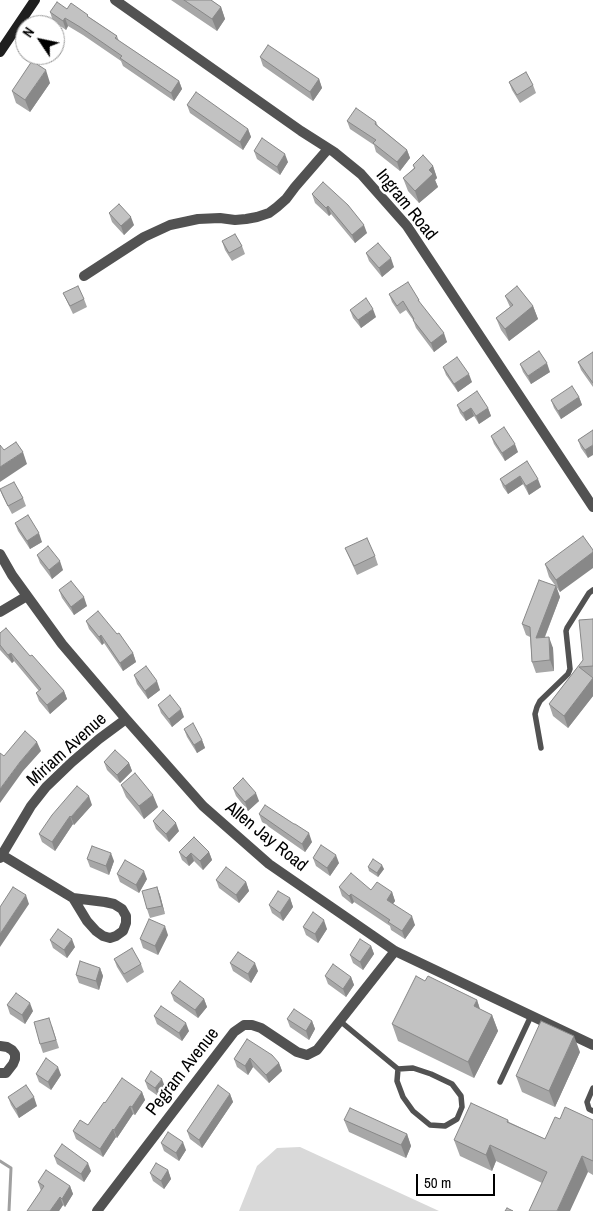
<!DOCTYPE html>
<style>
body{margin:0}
#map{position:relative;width:593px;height:1211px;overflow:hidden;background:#fff;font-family:"Archivo Narrow",sans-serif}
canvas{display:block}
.north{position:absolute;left:15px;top:15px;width:50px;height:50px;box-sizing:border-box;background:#fff;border:1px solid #999;border-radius:50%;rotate:304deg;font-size:14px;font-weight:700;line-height:20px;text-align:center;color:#000}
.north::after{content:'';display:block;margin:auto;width:18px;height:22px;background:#000;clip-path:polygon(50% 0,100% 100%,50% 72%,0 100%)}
.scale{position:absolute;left:416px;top:1174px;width:79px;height:22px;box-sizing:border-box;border:2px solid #000;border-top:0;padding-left:6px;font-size:15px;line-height:18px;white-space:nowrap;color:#000;-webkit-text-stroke:4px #fff;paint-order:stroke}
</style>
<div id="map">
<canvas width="593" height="1211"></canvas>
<div class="north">N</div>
<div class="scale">50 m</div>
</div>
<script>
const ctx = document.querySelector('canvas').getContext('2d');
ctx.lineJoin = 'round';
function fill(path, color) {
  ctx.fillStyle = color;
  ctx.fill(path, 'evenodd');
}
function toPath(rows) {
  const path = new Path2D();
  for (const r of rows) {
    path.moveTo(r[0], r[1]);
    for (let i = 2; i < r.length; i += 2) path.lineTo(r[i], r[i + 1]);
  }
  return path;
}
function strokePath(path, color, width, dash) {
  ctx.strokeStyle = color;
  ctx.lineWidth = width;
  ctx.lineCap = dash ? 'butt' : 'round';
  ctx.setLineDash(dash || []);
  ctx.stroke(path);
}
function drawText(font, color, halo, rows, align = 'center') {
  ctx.font = font + ' "Archivo Narrow",sans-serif';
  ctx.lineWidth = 5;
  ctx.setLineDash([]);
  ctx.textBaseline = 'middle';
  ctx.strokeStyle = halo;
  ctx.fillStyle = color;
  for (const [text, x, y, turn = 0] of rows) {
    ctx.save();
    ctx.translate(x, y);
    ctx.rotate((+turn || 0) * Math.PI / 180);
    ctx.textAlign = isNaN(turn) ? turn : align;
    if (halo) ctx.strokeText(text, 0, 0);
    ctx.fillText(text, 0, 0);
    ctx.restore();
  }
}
const green = toPath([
 [300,1147,439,1211,239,1211,257,1166,277,1148]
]);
const stream = toPath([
 [0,1161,11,1168,9,1211]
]);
const lane = toPath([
 [541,748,535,714,537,707,540,701,568,674,570,669,566,631,567,628,589,593,593,590],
 [340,1021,398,1069,397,1081,403,1097,413,1111,430,1125,445,1126,457,1119,462,1107,461,1096,452,1084,431,1074,413,1068,398,1069],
 [500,1082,531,1016],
 [593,1088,587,1102,589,1109,593,1111]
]);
const street = toPath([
 [115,0,301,131,334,152,361,174,407,226,593,507],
 [84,276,144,237,170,225,198,219,220,218,235,220,246,219,257,217,269,213,277,207,286,199,295,187,328,149],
 [0,554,12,575,62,644,126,719,203,806,269,864,395,951,593,1045],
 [0,612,27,596],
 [2,855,73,898,87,921,96,931,103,936,110,938,116,936,123,931,126,923,126,916,122,909,114,904,105,902,73,898],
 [0,858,31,806,46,787,72,762,99,739,126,719],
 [0,1046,7,1047,12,1050,15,1054,15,1059,13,1064,6,1073,0,1073],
 [97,1211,234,1032,244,1025,252,1025,261,1028,297,1052,307,1055,317,1050,395,951]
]);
const secondary = toPath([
 [0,52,35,0]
]);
const wall = toPath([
 [171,0,211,0,221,7,225,19,217,31],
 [50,12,89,17,117,36,119,41,179,81,182,89,174,101,123,66,121,61,83,35,68,26,66,30,53,21],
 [260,57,319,79,322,88,313,101,263,66],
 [509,82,533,85,536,93,520,103,512,90],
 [50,83,30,112,16,103,12,91],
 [187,105,248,129,251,137,243,150,190,113],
 [347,121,376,122,378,126,407,150,410,158,400,171,376,152,374,145,350,129],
 [254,151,288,162,280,175,257,159],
 [413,165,433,166,437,178,435,180,438,187,419,203,408,191,403,178,414,168],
 [312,194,367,233,355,243,331,214,329,216,315,203],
 [109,213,134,225,124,235,112,222],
 [222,241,242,246,245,254,232,261,225,250],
 [366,253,394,267,382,277,369,261],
 [63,293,84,299,87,307,73,314],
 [389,294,419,300,420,303,447,342,434,352,416,328,413,320,406,310,400,314,392,302],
 [505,296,533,306,538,319,509,341,501,330,496,318,510,307],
 [350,310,376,317,361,328,353,318],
 [593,352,593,387,581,370,578,362],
 [520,364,550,372,531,384,523,372],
 [443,367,472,382,458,392,446,375],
 [579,397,582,405,561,419,554,408,551,400],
 [457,405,488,408,491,416,479,424,474,416,466,421,460,413],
 [593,430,588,458,581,448,578,440],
 [491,436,518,452,505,461,494,444],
 [527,461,541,487,529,495,523,484,508,494,503,487,500,479],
 [0,490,23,498,26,506,12,514,3,497],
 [15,523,42,542,30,549,18,531],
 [345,548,375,556,378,565,357,575],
 [593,550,560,592,549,577,545,564],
 [37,555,63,570,52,579,40,563],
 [556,586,560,597,545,637,553,648,554,671,536,673,532,662,530,637,526,635,522,624],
 [59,590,87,606,74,615,62,598],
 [593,619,593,696,568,728,553,716,549,704,583,660],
 [86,621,133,653,136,662,123,671,104,643,102,645,89,629],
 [0,633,30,656,64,691,67,699,50,714,39,701,36,693,39,691,14,661,12,663,0,650],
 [134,675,160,690,148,699,137,684],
 [158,705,184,717,172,727,161,713],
 [184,729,202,740,205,748,197,753,187,737],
 [104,762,129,763,132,771,120,783,107,770],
 [121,785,158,807,144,819,126,797],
 [233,788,259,801,248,811,236,796],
 [92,805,74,825,73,824,55,851,42,842,39,834],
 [259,814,312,842,305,852,262,822],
 [153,821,179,831,169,842,156,829],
 [179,852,209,852,212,860,203,870,194,861,189,866,182,860],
 [313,858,339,863,330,876,316,866],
 [87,859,114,861,109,875,90,867],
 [368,867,384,869,378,877,369,871],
 [117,874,147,879,139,893,120,882],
 [216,880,246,882,249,891,239,903,219,888],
 [157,887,160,895,165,914,150,918,147,909],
 [339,887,392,892,395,901,393,904,415,925,405,939,391,930,390,926,354,902,352,904,342,896],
 [290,898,293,907,283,921,272,913,269,905],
 [303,927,327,929,318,943,306,935],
 [168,935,158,955,143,948,140,939],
 [50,940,75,947,67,958,53,948],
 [371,946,374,954,363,970,353,963,350,955],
 [114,959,141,964,144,972,127,983,117,967],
 [230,963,258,971,251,983,233,971],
 [100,968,103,976,99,990,79,983,76,975],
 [325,976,351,977,354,985,346,997,328,984],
 [425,981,477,1000,480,1009,492,1015,498,1031,474,1078,398,1041,392,1024],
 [171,993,204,999,207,1007,198,1018,174,1001],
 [7,1005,33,1011,25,1024,10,1014],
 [154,1016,189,1031,182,1041,157,1024],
 [287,1019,312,1021,315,1029,309,1040,290,1027],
 [52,1026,59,1048,43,1053,40,1044],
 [247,1039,279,1063,282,1071,269,1083,253,1067,248,1075,237,1067,234,1059],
 [580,1052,555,1107,522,1092,516,1076],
 [36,1074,61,1075,51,1090,39,1082],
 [145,1081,165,1087,158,1096,148,1089],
 [142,1092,145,1100,135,1115,133,1114,117,1138,116,1137,103,1157,76,1139,73,1131,88,1125,105,1103],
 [230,1094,233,1102,202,1148,190,1139,187,1131],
 [8,1097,37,1106,19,1118,11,1105],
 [560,1119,593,1120,593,1175,588,1172,542,1183,496,1161,492,1171,460,1156,454,1140,508,1120,509,1122,545,1139],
 [344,1120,407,1134,411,1146,406,1158,349,1132],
 [161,1143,186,1150,179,1161,164,1151],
 [54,1156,91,1171,84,1182,57,1164],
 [168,1170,171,1179,164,1189,153,1181,150,1173],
 [38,1182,70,1186,73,1194,65,1207,63,1205,59,1211,27,1211,41,1191]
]);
const shadedWall = toPath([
 [221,7,225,19,217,31,212,19],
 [65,18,68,26,66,30,63,21],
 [46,70,50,83,30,112,25,100],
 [319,79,322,88,313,101,310,92],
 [179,81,182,89,174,101,171,93],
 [248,129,251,137,243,150,240,142],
 [407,150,410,158,400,171,397,162],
 [285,154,288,162,280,175,277,167],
 [433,166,437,178,435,180,438,187,419,203,415,191,429,170],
 [328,206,331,214,329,216,326,208],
 [131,217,134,225,124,235,121,226],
 [364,225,367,233,355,243,352,235],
 [391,258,394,267,382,277,379,268],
 [533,306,538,319,509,341,505,329],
 [373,309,376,317,361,328,358,320],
 [444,333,447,342,434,352,431,343],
 [547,363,550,372,531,384,528,376],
 [469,374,472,382,458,392,454,384],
 [579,397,582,405,561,419,558,411],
 [471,408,474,416,466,421,463,413],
 [488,408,491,416,479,424,476,416],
 [515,444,518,452,505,461,502,453],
 [593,445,593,455,588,458,585,450],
 [23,452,27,464,0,482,0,467],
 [520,476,523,484,508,494,505,486],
 [538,479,541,487,529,495,526,486],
 [39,533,42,542,30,549,27,541],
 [593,552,593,568,560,592,556,580],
 [60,561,63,570,52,579,49,570],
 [556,586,560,597,540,649,536,638],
 [84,597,87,606,74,615,71,607],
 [101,635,104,643,102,645,99,637],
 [549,637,553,648,554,671,550,660],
 [11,653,14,661,12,663,8,655],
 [133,653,136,662,123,671,120,663],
 [593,678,593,696,568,728,564,716],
 [157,681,160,690,148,699,145,691],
 [64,691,67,699,50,714,47,705],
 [181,709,184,717,172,727,169,719],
 [202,740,205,748,197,753,194,745],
 [37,742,41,751,23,771,0,803,0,789,20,762],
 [129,763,132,771,120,783,117,775],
 [256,793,259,801,248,811,245,802],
 [153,795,158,807,144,819,139,806],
 [89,796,92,805,74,825,71,817],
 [70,816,73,824,55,851,52,842],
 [176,823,179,831,169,842,166,834],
 [309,833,312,842,305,852,302,844],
 [209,852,212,860,203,870,200,861],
 [111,853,114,861,109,875,106,866],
 [191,853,194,861,189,866,186,858],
 [336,855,339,863,330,876,327,868],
 [382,865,384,869,378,877,377,873],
 [144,871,147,879,139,893,136,885],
 [246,882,249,891,239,903,236,895],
 [157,887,160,895,165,914,162,906],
 [392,892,395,901,390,908,387,900],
 [351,894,354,902,352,904,349,896],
 [26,895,29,904,0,947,0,934],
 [290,898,293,907,283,921,280,913],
 [412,916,415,925,405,939,402,931],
 [324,920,327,929,318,943,315,934],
 [165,926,168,935,158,955,155,946],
 [72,939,75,947,67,958,64,950],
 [371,946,374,954,363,970,360,962],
 [255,963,258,971,251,983,248,974],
 [100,968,103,976,99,990,96,981],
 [351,977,354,985,346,997,343,989],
 [204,999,207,1007,198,1018,195,1010],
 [477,1000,482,1016,474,1006],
 [30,1003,33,1011,25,1024,22,1015],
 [492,1015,498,1031,474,1078,468,1062],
 [312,1021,315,1029,309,1040,306,1031],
 [186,1023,189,1031,182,1041,179,1033],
 [574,1036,580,1052,555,1107,549,1091],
 [250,1058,253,1067,248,1075,245,1066],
 [279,1063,282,1071,269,1083,266,1075],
 [58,1067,61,1075,51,1090,48,1082],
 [162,1079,165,1087,158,1096,155,1088],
 [142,1092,145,1100,135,1115,132,1107],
 [230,1094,233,1102,202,1148,199,1140],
 [34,1097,37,1106,19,1118,16,1109],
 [130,1106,133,1114,117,1138,114,1130],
 [113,1129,116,1137,103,1157,100,1149],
 [407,1134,411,1146,406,1158,401,1145],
 [183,1142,186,1150,179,1161,176,1153],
 [490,1145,496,1161,492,1171,486,1155],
 [582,1156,588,1172,570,1211,557,1211],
 [88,1163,91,1171,84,1182,81,1174],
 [168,1170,171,1179,164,1189,161,1181],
 [70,1186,73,1194,65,1207,62,1199],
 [60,1197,63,1205,59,1211,50,1211]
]);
const building = toPath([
 [184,0,211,0,221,7,212,19,184,0],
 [57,2,67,9,71,3,88,15,87,16,117,36,115,38,179,81,171,93,120,58,122,56,80,27,65,18,63,21,50,12,57,2],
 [268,45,319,79,310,92,260,57,268,45],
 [32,61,46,70,25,100,12,91,32,61],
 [526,72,533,85,517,95,509,82,526,72],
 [196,92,248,129,240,142,187,105,196,92],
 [356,108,376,122,375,124,407,150,397,162,373,143,376,140,347,121,356,108],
 [262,138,285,154,277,167,254,151,262,138],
 [423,155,433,166,429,170,433,174,415,191,403,178,415,168,413,165,423,155],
 [323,182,348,205,364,225,352,235,328,206,326,208,312,194,323,182],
 [119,204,131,217,121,226,109,213,119,204],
 [235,234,242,246,229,253,222,241,235,234],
 [378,243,391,258,379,268,366,253,378,243],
 [408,282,419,300,418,300,444,333,431,343,413,320,414,319,403,301,397,306,389,294,408,282],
 [78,286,84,299,70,306,63,293,78,286],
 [517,286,533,306,505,329,496,318,513,305,505,296,517,286],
 [366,298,373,309,358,320,350,310,366,298],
 [539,351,547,363,528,376,520,364,539,351],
 [593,352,593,383,578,362,593,352],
 [457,357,469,374,454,384,443,367,457,357],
 [572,386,579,397,558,411,551,400,572,386],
 [477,391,488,408,476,416,471,408,463,413,457,405,477,391],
 [504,427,515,444,502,453,491,436,504,427],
 [593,430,593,445,585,450,578,440,593,430],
 [16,442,23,452,0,467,0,445,4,450,16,442],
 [527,461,538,479,526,486,520,476,505,486,500,479,527,461],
 [14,482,23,498,8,506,0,489,14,482],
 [28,515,39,533,27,541,15,523,28,515],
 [583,536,593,550,593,552,556,580,545,564,583,536],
 [367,538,375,556,354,566,345,548,367,538],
 [48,546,60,561,49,570,37,555,48,546],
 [539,580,556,586,536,638,549,637,550,660,532,662,530,627,522,624,539,580],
 [71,581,84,597,71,607,59,590,71,581],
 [98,611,117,634,119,633,133,653,120,663,101,635,99,637,86,621,98,611],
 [593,619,593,666,579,667,593,678,564,716,549,704,583,660,579,620,593,619],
 [6,628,30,656,32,655,64,691,47,705,36,693,41,689,11,653,8,655,0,645,0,633,6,628],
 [146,666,157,681,145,691,134,675,146,666],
 [170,695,181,709,169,719,158,705,170,695],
 [193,723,202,740,194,745,184,729,193,723],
 [25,731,37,742,20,762,0,789,0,753,4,756,25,731],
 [115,750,129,763,117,775,104,762,115,750],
 [135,773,153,795,139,806,121,785,135,773],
 [243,778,256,793,245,802,233,788,243,778],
 [77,786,89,796,71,817,70,816,52,842,39,834,52,815,77,786],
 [265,805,294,824,295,824,309,833,302,844,259,814,265,805],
 [163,810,176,823,166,834,153,821,163,810],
 [194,837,209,852,200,861,191,853,186,858,179,852,194,837],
 [321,845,336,855,327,868,313,858,321,845],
 [92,846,111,853,106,866,87,859,92,846],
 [373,859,382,865,377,873,368,867,373,859],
 [125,860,144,871,136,885,117,874,125,860],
 [226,867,246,882,236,895,216,880,226,867],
 [351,873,371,890,377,882,392,892,387,900,412,916,402,931,388,922,390,920,351,894,349,896,339,887,351,873],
 [13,887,26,895,0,934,0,907,13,887],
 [157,887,162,906,147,909,142,891,157,887],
 [278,891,290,898,280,913,269,905,278,891],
 [313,912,324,920,315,934,303,927,313,912],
 [149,919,165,926,155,946,140,939,149,919],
 [58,929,72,939,64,950,50,940,58,929],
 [360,939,371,946,360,962,350,955,360,939],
 [132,948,141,964,124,974,114,959,132,948],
 [238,952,255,963,248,974,230,963,238,952],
 [80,961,100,968,96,981,76,975,80,961],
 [333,964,351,977,343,989,325,976,333,964],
 [416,976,425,981,428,976,477,1000,474,1006,492,1015,468,1062,392,1024,416,976],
 [180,981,204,999,195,1010,171,993,180,981],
 [16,993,30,1003,22,1015,7,1005,16,993],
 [161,1006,186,1023,179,1033,154,1016,161,1006],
 [294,1009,312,1021,306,1031,287,1019,294,1009],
 [49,1018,56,1040,40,1044,34,1022,49,1018],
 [541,1021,574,1036,549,1091,516,1076,541,1021],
 [247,1039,272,1055,279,1063,266,1075,250,1058,245,1066,234,1059,247,1039],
 [46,1058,58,1067,48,1082,36,1074,46,1058],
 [151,1071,162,1079,155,1088,145,1081,151,1071],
 [122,1078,142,1092,132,1107,130,1106,114,1130,113,1129,100,1149,73,1131,80,1120,88,1125,104,1102,105,1103,122,1078],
 [26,1085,34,1097,16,1109,8,1097,26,1085],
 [218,1085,230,1094,199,1140,187,1131,218,1085],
 [471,1103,508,1120,507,1122,545,1139,555,1117,560,1119,565,1107,593,1120,593,1161,582,1156,557,1211,529,1211,547,1172,490,1145,486,1155,454,1140,471,1103],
 [350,1108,407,1134,401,1145,344,1120,350,1108],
 [168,1132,183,1142,176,1153,161,1143,168,1132],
 [62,1144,88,1163,81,1174,54,1156,62,1144],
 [156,1163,168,1170,161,1181,150,1173,156,1163],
 [46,1170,70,1186,62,1199,60,1197,50,1211,27,1211,44,1186,38,1182,46,1170],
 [507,1208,513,1211,505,1211,507,1208]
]);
const streetNames = [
 ["Ingram Road",406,205,51],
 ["Miriam Avenue",67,750,-42],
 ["Allen Jay Road",266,837,39],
 ["Pegram Avenue",183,1072,-52]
];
fill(green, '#d9d9d9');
strokePath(stream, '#a0a0a0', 3);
strokePath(lane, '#525252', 5.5);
strokePath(street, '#525252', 10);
strokePath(secondary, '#1f1f1f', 10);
fill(wall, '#a7a7a7');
fill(shadedWall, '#888');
fill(building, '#c2c2c2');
strokePath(building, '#888', 1);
drawText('18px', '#000', '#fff', streetNames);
</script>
